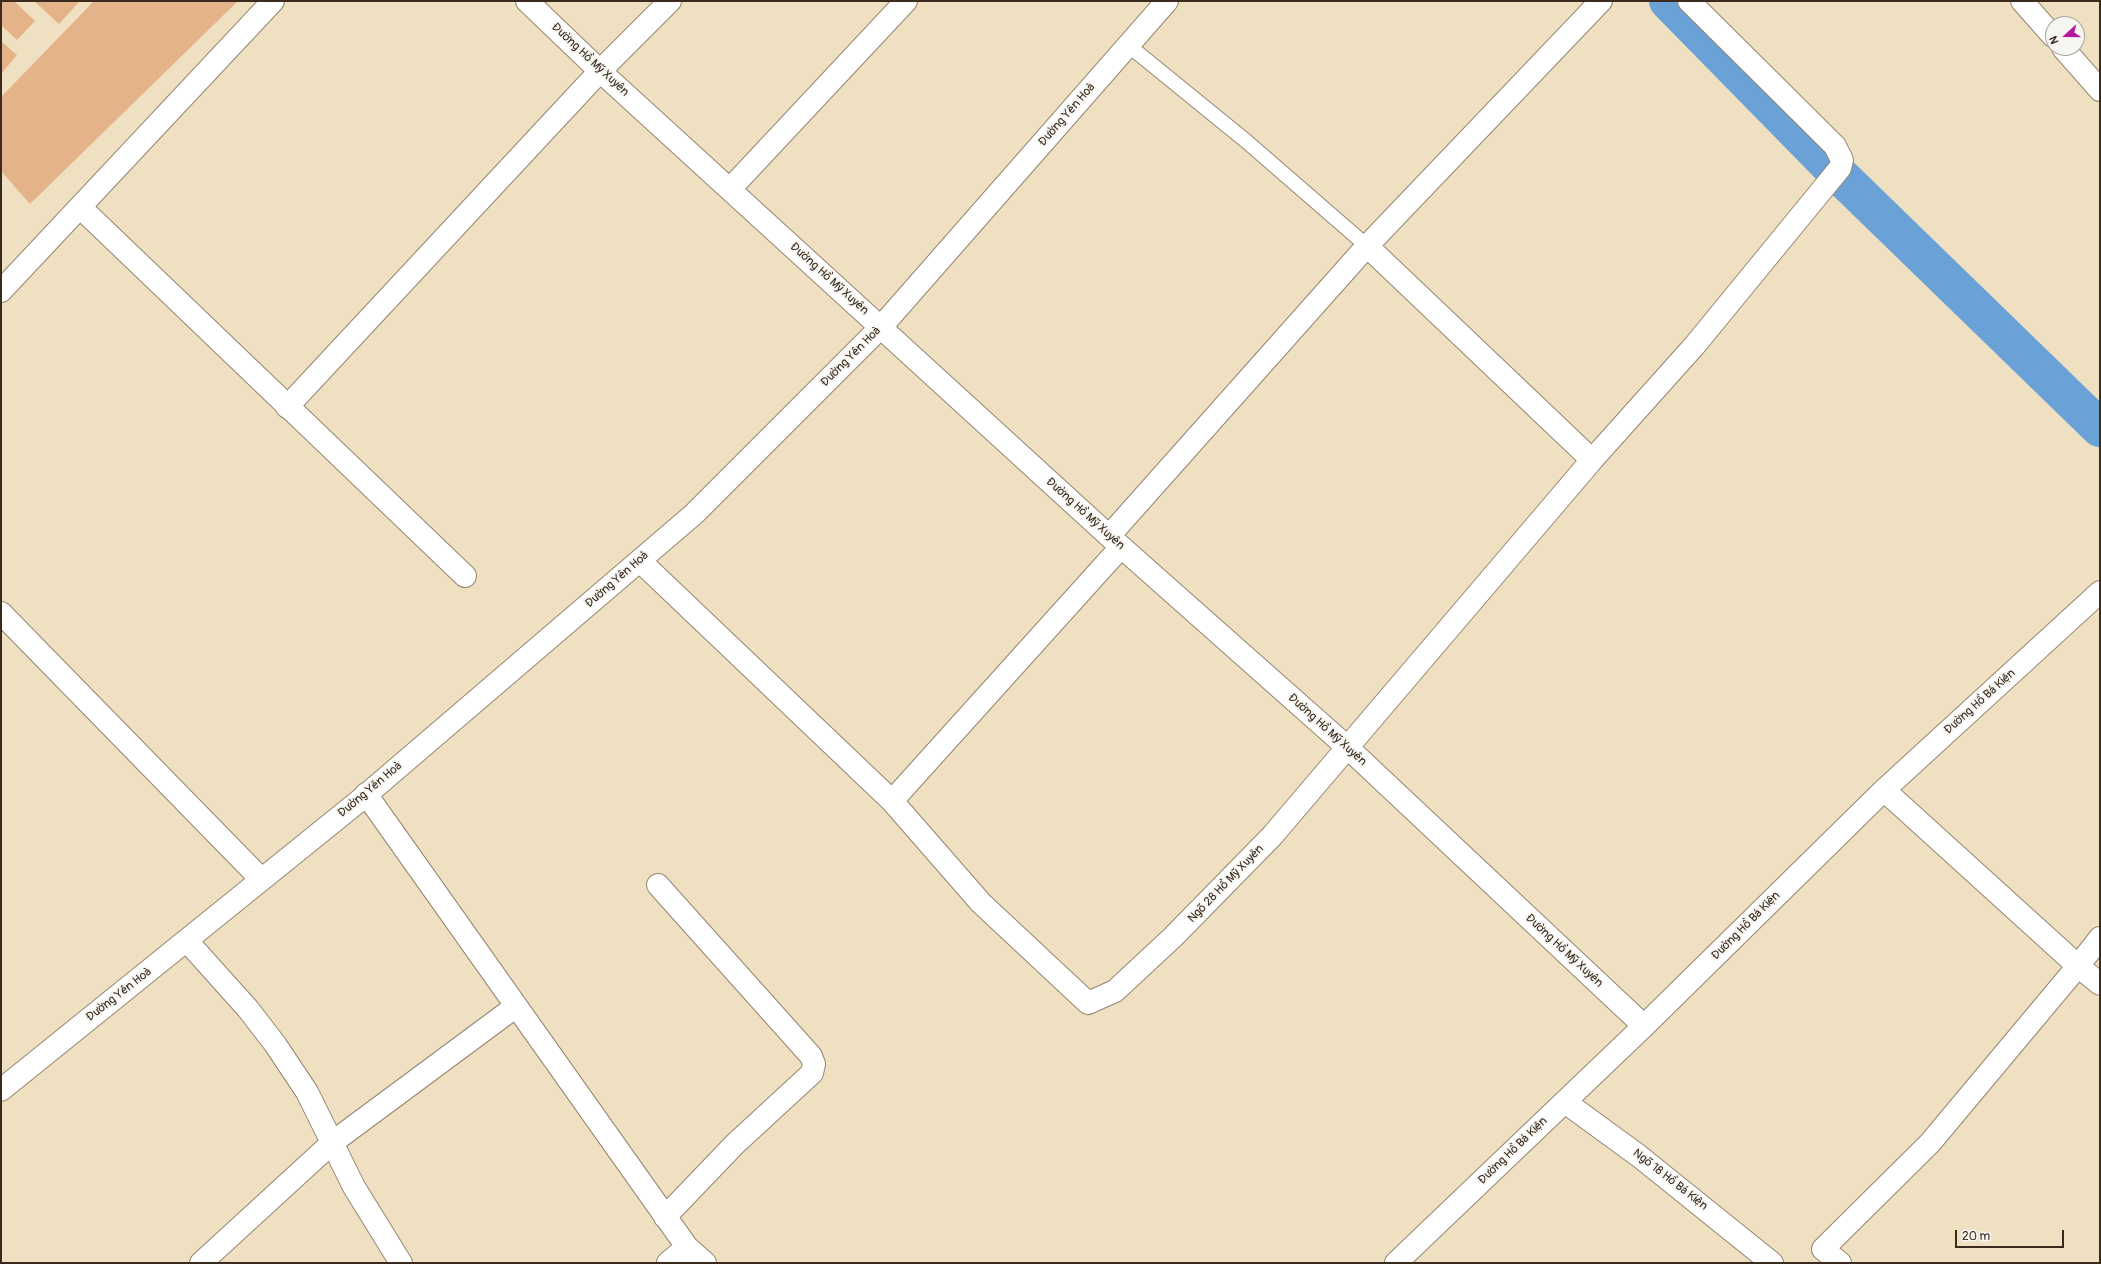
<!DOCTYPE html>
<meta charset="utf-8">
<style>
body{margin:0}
#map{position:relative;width:2101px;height:1264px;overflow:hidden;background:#efe0c2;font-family:Pangolin,sans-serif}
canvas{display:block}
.frame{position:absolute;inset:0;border:2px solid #3b2a1e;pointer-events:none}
.north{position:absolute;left:2045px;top:16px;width:40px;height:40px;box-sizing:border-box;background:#f6f6f2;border:1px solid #aba49d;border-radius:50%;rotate:249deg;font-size:11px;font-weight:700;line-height:16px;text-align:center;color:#3b2a1e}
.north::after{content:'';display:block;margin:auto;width:14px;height:18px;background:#b5179e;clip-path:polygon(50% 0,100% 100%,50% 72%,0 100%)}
.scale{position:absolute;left:1955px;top:1230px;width:109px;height:18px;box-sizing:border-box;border:2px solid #3b2a1e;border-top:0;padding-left:5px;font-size:12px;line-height:14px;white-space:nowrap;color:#3b2a1e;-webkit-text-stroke:3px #f6f6f2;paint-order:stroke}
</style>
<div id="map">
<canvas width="2101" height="1264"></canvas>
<div class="frame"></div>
<div class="north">N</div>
<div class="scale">20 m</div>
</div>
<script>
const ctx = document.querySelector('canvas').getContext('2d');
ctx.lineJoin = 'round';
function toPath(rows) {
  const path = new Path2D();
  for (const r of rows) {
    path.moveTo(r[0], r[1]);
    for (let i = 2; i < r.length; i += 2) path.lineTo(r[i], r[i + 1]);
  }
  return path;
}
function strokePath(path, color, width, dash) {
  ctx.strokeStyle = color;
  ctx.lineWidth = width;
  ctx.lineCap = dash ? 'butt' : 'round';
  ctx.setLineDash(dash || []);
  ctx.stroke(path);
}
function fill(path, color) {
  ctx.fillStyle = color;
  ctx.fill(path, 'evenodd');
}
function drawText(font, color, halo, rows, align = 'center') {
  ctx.font = font + ' Pangolin,sans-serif';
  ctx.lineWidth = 4;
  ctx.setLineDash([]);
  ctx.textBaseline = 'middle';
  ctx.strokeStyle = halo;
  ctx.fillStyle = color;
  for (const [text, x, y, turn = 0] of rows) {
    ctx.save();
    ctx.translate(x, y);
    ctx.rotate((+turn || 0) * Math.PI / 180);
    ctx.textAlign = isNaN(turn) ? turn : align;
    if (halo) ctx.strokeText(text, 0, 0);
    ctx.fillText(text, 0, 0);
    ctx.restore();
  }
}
const canal = toPath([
 [1668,1,1826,162,2100,428]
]);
const building = toPath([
 [1,1,14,1,35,21,17,40,1,25],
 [34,1,80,1,59,24],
 [94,1,238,1,30,204,1,171,1,97],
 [1,41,17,55,1,74]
]);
const lane = toPath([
 [1128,45,1246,141,1367,246]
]);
const street = toPath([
 [527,1,600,71,1109,536,1347,747,1644,1026],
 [730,189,906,1],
 [80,207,465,576],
 [1367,246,1592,460],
 [1,291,273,1],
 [287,407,600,71,670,1],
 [1109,536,1367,246,1601,1],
 [640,561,892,801,981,903,1088,1003,1115,991,1173,937,1272,836,1592,460,1695,345,1840,168,1842,160,1835,146,1689,1],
 [1,613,261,879],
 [1884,790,2078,966,2100,938],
 [366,794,687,1247,668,1263],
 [892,801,1121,547],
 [658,885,811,1056,814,1064,812,1073,735,1144,665,1217],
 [187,941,248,1009,275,1044,307,1092,354,1187,401,1263],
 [1565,1102,1639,1156,1772,1263],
 [687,1247,705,1263],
 [201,1263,333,1142,515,1007],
 [1396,1263,1644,1026,1884,790,2100,592],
 [1840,1263,1823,1249,1930,1143,2078,966,2100,984]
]);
const secondary = toPath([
 [2022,1,2053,36],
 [2063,48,2100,90],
 [1,1090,359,801,694,514,881,327,1167,1]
]);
const streetNames = [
 ["Đường Hồ Mỹ Xuyên",590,60,43],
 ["Đường Yên Hoà",1067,115,-49],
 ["Đường Hồ Mỹ Xuyên",829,279,42],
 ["Đường Yên Hoà",851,357,-45],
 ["Đường Hồ Mỹ Xuyên",1085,514,42],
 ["Đường Yên Hoà",617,580,-41],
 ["Đường Hồ Bá Kiện",1980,702,-42],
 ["Đường Hồ Mỹ Xuyên",1327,730,42],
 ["Đường Yên Hoà",370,790,-40],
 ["Ngõ 28 Hồ Mỹ Xuyên",1226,884,-46],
 ["Đường Hồ Bá Kiện",1746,926,-45],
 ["Đường Hồ Mỹ Xuyên",1564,951,43],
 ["Đường Yên Hoà",119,995,-38],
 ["Đường Hồ Bá Kiện",1513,1151,-44],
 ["Ngõ 18 Hồ Bá Kiện",1670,1180,38]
];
strokePath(canal, '#6aa2d8', 38);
fill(building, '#e4b389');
strokePath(lane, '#958570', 16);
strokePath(street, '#958570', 24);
strokePath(secondary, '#958570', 24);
strokePath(lane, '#fff', 14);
strokePath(street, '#fff', 22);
strokePath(secondary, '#fff', 22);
drawText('12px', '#3b2a1e', '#f6f6f2', streetNames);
</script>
